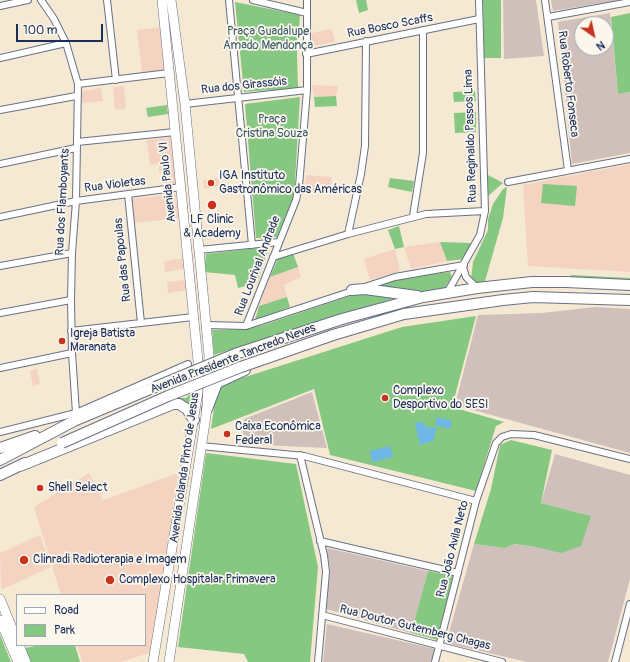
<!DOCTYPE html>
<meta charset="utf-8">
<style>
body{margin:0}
#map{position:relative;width:630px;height:662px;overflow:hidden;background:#f6e9d3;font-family:Pangolin,sans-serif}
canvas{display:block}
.legend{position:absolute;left:16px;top:594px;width:130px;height:52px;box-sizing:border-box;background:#fbf7ec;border:1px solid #a1a7b3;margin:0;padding:5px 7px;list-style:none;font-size:12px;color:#1b2f5e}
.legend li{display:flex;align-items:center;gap:8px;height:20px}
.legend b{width:20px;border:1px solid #a1a7b3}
.north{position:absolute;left:574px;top:16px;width:40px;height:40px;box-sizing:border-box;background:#fbf7ec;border:1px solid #a1a7b3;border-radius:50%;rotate:146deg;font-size:11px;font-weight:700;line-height:16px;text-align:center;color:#1b2f5e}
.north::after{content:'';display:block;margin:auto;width:14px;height:18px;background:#c8321e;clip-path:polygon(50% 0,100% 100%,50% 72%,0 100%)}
.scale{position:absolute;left:16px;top:24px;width:87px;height:18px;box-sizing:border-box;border:2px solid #1b2f5e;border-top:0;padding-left:5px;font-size:12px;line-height:14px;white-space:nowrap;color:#1b2f5e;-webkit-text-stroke:3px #fbf7ec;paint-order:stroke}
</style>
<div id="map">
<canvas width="630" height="662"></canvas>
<ul class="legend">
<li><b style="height:5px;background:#fff"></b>Road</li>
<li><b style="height:11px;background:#86c881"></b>Park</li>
</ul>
<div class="north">N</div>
<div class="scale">100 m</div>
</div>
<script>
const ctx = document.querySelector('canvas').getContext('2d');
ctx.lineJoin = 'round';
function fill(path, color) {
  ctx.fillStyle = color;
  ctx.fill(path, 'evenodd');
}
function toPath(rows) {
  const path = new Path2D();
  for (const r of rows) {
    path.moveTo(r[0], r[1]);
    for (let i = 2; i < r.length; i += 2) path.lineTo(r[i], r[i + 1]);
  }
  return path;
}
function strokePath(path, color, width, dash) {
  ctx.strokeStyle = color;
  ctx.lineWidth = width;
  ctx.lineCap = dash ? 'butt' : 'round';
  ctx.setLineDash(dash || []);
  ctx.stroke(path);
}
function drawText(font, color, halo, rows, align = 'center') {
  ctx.font = font + ' Pangolin,sans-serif';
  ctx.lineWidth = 3.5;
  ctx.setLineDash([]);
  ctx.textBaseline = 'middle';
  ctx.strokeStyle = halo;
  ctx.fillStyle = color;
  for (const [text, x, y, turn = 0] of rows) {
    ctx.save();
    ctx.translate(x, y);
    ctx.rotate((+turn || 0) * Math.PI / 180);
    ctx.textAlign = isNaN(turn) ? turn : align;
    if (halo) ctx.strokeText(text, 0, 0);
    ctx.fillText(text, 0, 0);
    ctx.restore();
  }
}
const built = toPath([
 [161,27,166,70,142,73,137,30],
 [332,29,335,42,312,46,312,33],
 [312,85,338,86,336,96,314,97],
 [124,86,126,109,115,110,113,87],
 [101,88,103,101,82,103,82,91],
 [171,137,176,184,165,185,164,172,159,172,159,164,150,165,147,140],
 [630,164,630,272,528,266,523,185],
 [306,175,332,177,330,193,304,189],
 [219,178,219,186,204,189,203,180],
 [176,194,179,218,134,223,132,199],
 [440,242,447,261,411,269,404,247],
 [395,249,400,271,370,280,364,259],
 [184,258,184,269,165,272,164,261],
 [298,267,301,277,284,285,287,297,259,306,270,277],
 [185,280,187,290,168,293,167,282],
 [37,369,40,384,33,386,30,371],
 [89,473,103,500,178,473,152,652,121,662,82,662,77,645,145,645,145,595,61,595,34,507],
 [40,535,51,567,1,590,0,553]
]);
const industrial = toPath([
 [503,0,536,0,544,56,504,59],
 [551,0,621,0,553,11],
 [610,13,618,94,630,92,630,153,572,164,558,22],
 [582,24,606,24,606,48,582,48],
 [595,307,630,309,630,453,455,405,478,315,542,313],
 [312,392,327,448,242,444,244,419],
 [555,454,630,475,630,579,608,662,527,662,446,643,474,544,505,548,515,544,536,547,591,516,541,503],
 [327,548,428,571,411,633,326,609,330,570],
 [327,624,435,649,431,662,323,662]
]);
const green = toPath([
 [356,0,366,0,368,10,359,13],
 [483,0,501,0,501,58,484,58],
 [235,2,300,15,297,54,298,88,244,92],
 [630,13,630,92,618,94,611,17],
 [475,91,476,101,454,102,453,92],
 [336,96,337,106,315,107,314,97],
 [300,97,294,198,277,237,256,238,245,104],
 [167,105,168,114,148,117,146,108],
 [476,112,476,132,455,133,454,113],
 [488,175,503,183,487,197],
 [390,178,414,181,412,192,388,187],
 [543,184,577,186,575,206,541,203],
 [507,187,503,218,485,281,477,284,471,279,473,262,488,230,488,219,493,204,503,189],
 [399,226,404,247,395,249,388,230],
 [440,242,471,243,464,259,447,261],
 [265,247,268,251,257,283,238,288,235,275,204,272,206,254],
 [293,253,298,267,270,277,278,258],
 [450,272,452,277,444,289,428,292,367,287,405,277],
 [571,275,630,278,630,283,570,280],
 [362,292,399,297,214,355,212,330,245,329,263,325],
 [287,297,290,307,255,320,259,306],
 [476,316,452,407,504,422,496,426,476,491,330,455,314,389,211,429,217,386,402,327],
 [193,391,191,410,173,398,186,398],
 [511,440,552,450,541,503,591,516,581,546,561,553,536,547,515,544,505,548,474,544,491,489,500,445],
 [206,453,296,464,318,567,310,662,248,662,244,654,178,647],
 [428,571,453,576,438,640,411,633],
 [0,635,11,662,0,662],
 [40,645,75,645,80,662,31,662,25,648]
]);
const water = toPath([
 [437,417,452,421,450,429,435,425],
 [423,422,426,427,437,428,433,441,420,445,415,423],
 [390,446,393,457,372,462,370,451]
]);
const street = toPath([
 [41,0,54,19,66,43,78,84,76,201,72,253,71,300,72,353,76,413],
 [107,0,116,80],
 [229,0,252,245],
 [253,0,307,13],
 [545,0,568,170],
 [0,6,28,0],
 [548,17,630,2],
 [306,54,479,19],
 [0,58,66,43],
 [78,84,169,73],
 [185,104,307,90],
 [0,110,76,96],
 [77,142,175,132],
 [0,164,76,148],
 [508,182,630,159],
 [128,194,141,323],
 [413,216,423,153,423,30],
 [0,217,76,201,181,187],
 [348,234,361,174,365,146,366,41],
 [199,250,279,242],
 [273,257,348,234,426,214,485,211],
 [0,266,72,253],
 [463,267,466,277,477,288],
 [447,293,480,235,485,211,479,0],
 [0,313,71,300],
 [207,325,246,326,395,277,464,265],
 [246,326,296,200,299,186,307,90,307,0],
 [71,331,193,317],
 [0,368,72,353],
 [0,432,76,413,188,364],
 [201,446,304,456,476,501],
 [300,455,324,555,326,572,318,662],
 [320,541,458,573],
 [322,615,502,662],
 [435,662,476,501,496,443,502,437,511,434,534,435,630,459],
 [615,662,630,604]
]);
const secondary = toPath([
 [0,599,17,640],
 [0,620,18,662],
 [19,645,26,662],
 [153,662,198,392,198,361,162,0],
 [169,662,207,409,209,355,185,104,171,0]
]);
const primary = toPath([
 [352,290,365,289,417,296],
 [333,335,404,314,503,300,533,297,630,300],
 [235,354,342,319,423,297,477,288,532,282,566,282,630,285],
 [207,409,217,383,245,370],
 [0,448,35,436],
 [0,460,74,421,155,387],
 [20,466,173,404,179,404,187,409,194,420],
 [0,475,25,463]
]);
const primaryBridge = toPath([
 [155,387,235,354],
 [62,443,168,396,241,367,333,335]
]);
const markers = [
 [211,183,4,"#c8321e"],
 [212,205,5,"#c8321e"],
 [62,341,4,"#c8321e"],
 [385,398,4,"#c8321e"],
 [227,434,4,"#c8321e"],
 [40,488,4,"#c8321e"],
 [24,560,5,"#c8321e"],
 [110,580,5,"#c8321e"]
];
const streetNames = [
 ["Rua Bosco Scaffs",390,26,-11],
 ["Rua Roberto Fonseca",568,84,83],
 ["Rua dos Girassóis",244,86,-6],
 ["Rua Reginaldo Passos Lima",471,136,-92],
 ["Avenida Paulo VI",168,182,-96],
 ["Rua Violetas",115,185,-7],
 ["Rua dos Flamboyants",63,202,-87],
 ["Rua das Papoulas",123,260,-96],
 ["Rua Lourival Andrade",258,266,-69],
 ["Avenida Presidente Tancredo Neves",233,359,-21],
 ["Avenida Iolanda Pinto de Jesus",185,468,-82],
 ["Rua João Avila Neto",453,549,-76],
 ["Rua Doutor Gutemberg Chagas",415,628,14]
];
const parkNames = [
 ["Praça Guadalupe",268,32],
 ["Amado Mendonça",268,46],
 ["Praça",272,120],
 ["Cristina Souza",272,134]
];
const poiNames = [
 ["IGA Instituto",219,176],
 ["Gastronômico das Américas",219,190],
 ["LF Clinic",212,220,"center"],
 ["& Academy",212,234,"center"],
 ["Igreja Batista",70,334],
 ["Maranata",70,348],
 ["Complexo",393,391],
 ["Desportivo do SESI",393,405],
 ["Caixa Econômica",235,427],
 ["Federal",235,441],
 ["Shell Select",48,488],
 ["Clinradi Radioterapia e Imagem",33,560],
 ["Complexo Hospitalar Primavera",119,580]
];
fill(built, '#f4d3c0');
fill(industrial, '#d0c0bc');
fill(green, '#86c881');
fill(water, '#6fb7e6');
strokePath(street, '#687087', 8);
strokePath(secondary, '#687087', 10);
strokePath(primary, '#687087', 12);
strokePath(street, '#fff', 6);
strokePath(secondary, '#fff', 9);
strokePath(primary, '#fff', 10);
strokePath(primaryBridge, '#687087', 12, []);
strokePath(primaryBridge, '#fff', 10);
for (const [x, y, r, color] of markers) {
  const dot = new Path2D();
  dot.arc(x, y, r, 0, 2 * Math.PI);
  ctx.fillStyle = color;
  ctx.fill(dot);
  strokePath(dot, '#fbf7ec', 1.5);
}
drawText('12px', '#1b2f5e', '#fbf7ec', streetNames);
drawText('12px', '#3b5d68', '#fbf7ec', parkNames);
drawText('12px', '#1b2f5e', '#fbf7ec', poiNames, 'left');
</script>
